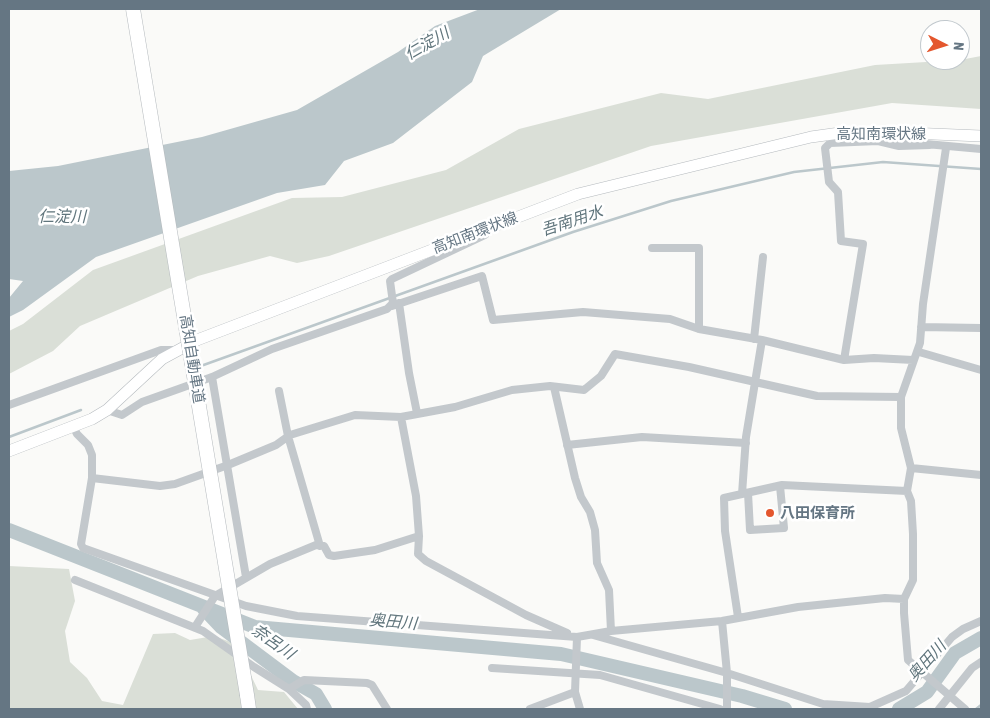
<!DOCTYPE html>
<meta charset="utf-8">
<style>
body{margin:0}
#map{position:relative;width:990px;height:718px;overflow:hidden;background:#fafaf8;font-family:"Asap Condensed",sans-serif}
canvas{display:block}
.frame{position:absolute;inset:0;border:10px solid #657683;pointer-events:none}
.north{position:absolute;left:920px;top:20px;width:50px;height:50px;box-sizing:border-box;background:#fff;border:1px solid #c1c8cd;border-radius:50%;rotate:95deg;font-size:14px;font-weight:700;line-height:20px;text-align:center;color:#657683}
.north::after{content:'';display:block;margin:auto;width:18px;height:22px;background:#e4572e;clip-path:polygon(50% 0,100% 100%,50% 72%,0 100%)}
</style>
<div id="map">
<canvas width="990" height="718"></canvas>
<div class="frame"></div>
<div class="north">N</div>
</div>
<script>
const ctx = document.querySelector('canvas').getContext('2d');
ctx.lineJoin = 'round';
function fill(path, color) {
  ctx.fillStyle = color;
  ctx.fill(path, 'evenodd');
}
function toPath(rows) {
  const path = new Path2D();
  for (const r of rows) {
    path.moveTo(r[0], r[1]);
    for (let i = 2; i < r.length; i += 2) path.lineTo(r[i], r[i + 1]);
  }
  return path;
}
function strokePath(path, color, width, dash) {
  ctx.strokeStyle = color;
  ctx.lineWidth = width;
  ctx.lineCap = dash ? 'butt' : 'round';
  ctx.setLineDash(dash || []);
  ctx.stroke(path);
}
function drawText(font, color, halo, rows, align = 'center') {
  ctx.font = font + ' "Asap Condensed","Noto Sans JP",sans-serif';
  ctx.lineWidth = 5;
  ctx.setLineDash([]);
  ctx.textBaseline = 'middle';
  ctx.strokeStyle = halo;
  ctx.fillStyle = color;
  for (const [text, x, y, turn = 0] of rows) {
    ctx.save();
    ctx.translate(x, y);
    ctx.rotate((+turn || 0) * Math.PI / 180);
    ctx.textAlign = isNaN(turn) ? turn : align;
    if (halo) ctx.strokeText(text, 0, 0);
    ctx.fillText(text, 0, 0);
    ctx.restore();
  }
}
const green = toPath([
 [981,56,981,109,892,103,651,146,329,256,297,263,270,256,198,276,80,326,53,351,9,374,9,331,23,324,93,270,292,198,342,197,446,170,519,129,661,93,708,99,875,65,960,60],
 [9,566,69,569,75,601,65,631,70,662,87,678,102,701,123,705,153,634,175,633,190,640,214,636,236,644,258,690,284,692,298,709,9,709]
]);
const water = toPath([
 [480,9,561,9,483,56,472,82,393,143,344,161,325,185,277,193,96,257,23,310,9,317,9,298,23,281,9,279,9,171,58,166,202,137,297,110,398,52,435,26]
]);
const stream = toPath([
 [198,367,573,232,671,201,794,172,883,162,981,169],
 [9,437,81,410],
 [976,709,981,705]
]);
const river = toPath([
 [9,530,255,627,561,654,742,696,785,709],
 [204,609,221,627,293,681,316,694,325,709],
 [899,709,927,692,955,653,981,638]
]);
const street = toPath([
 [885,132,896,140,909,142],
 [926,144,981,149],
 [946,148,923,304,920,343,901,397,901,428,911,468,907,491,911,501,913,534,913,580,904,599,904,613,908,660,965,709],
 [652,248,699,248,699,329],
 [399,303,409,373,417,413],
 [392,306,482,276,493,320,583,312,670,319,699,329,762,340,844,360,874,358,913,360],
 [921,327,981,328],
 [754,339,763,257],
 [919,352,981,370],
 [844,360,863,244,841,241,838,192,829,182,825,148,830,143,878,141,899,146,930,145],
 [212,377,246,577],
 [554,387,575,478,581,497,590,512,595,530,597,563,609,590,611,631],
 [279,391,288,436,320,546],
 [9,405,161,350,175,350],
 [107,410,122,415,142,402,212,377,272,349,387,309,393,303,390,281,392,279,485,235],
 [401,417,416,496,419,536,418,554,426,561,526,615,567,633],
 [73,426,77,434,88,445,92,455,92,478,160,486,175,484,228,465,276,445,290,435,355,415,401,417,455,407,512,390,550,386,584,390,601,376,615,354,689,367,817,396,901,397],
 [567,445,642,437,746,443],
 [911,468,981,475],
 [92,478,81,544,83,548,246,606,297,616,577,637,611,631,722,621,798,607,885,598,904,599],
 [748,493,750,530,784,528,780,486],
 [742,494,746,437,762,340],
 [75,580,203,631,254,667,289,689,306,705,307,709],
 [738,617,725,531,724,498,782,485,907,491],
 [722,621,727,673,727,709],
 [195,627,215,596,270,564,316,545,324,546,329,555,334,556,375,550,419,536],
 [593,635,727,673,823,704,870,707,906,691,952,637,963,629,981,621],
 [577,637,575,692,580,709],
 [492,668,600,675,720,709],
 [289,689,304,680,367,683,372,685,387,709],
 [530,709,575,692],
 [939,709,972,668,981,662]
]);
const primary = toPath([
 [9,451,92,419,107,410,162,359,197,340,578,194,811,137,847,132,885,132,981,136]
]);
const highway = toPath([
 [247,695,249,709]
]);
const highwayBridge = toPath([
 [133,9,247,695]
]);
const markers = [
 [770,513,5,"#e4572e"]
];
const streetNames = [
 ["高知南環状線",881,134],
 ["高知南環状線",475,233,-21],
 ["高知自動車道",192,359,81]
];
const poiNames = [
 ["八田保育所",780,513]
];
const waterNames = [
 ["仁淀川",427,44,-30],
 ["仁淀川",62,217],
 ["吾南用水",572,221,-18],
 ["奥田川",393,622,5],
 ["奈呂川",273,642,35],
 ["奥田川",927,661,-48]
];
fill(green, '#dadfd7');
fill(water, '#bbc7cb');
strokePath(stream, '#bbc7cb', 2.5);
strokePath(river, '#bbc7cb', 14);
strokePath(primary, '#b5babe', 12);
strokePath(highway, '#b4b9bd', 15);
strokePath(street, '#c3c8cc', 8);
strokePath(primary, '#fff', 11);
strokePath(highway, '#fff', 14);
strokePath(highwayBridge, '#b4b9bd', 15, []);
strokePath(highwayBridge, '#fff', 14);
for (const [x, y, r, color] of markers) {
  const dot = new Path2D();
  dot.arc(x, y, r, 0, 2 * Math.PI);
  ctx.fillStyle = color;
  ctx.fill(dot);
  strokePath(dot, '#fff', 2);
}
drawText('15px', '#657683', '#fff', streetNames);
drawText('bold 15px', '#657683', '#fff', poiNames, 'left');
drawText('italic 16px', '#60757c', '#fff', waterNames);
</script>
